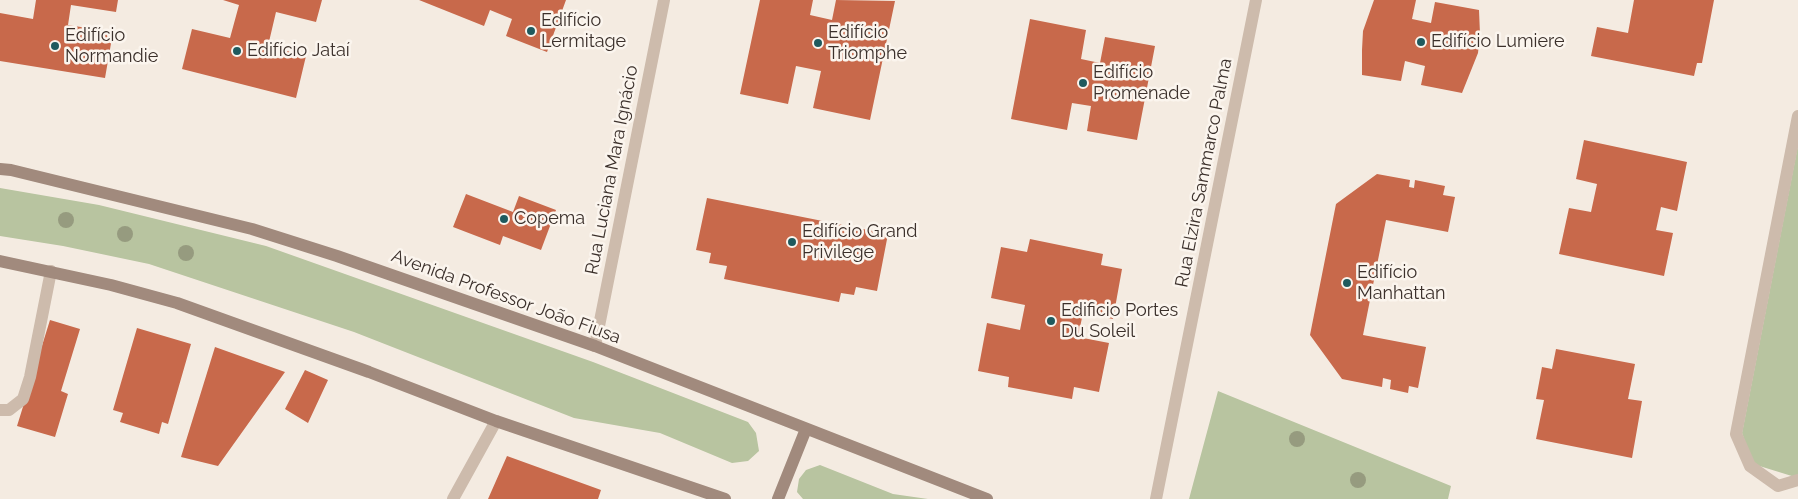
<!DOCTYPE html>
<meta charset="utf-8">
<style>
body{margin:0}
canvas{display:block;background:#f4ebe1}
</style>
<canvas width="1798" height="499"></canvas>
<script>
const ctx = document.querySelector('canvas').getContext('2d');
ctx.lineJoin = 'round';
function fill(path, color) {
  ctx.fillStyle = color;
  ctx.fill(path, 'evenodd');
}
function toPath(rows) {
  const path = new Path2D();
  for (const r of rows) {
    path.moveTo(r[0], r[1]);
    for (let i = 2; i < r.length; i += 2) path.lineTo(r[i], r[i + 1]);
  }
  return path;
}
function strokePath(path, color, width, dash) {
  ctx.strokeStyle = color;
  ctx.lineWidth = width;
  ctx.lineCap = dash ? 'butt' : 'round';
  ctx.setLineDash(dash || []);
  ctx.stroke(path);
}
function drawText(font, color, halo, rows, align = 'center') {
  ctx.font = font + ' Raleway,sans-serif';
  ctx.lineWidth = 5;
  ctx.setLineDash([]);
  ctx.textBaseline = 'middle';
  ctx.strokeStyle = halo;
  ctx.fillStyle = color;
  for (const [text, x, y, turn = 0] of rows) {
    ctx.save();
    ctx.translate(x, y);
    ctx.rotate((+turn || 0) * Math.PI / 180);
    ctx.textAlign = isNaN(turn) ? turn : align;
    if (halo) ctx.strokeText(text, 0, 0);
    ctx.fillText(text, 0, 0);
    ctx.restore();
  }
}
const green = toPath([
 [1798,145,1798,475,1795,477,1753,464,1742,433],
 [0,188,99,205,266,246,593,362,748,422,756,433,759,451,748,461,732,463,660,433,574,418,354,332,149,264,63,246,0,236],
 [1218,391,1451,486,1448,499,1189,499],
 [820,465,893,494,928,499,803,499,797,492,799,479,806,470]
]);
const building = toPath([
 [36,0,118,0,116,12,71,5,68,25,113,32,105,78,0,61,0,13,33,19],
 [223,0,322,0,316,22,276,12,268,46,306,56,296,98,182,69,192,29,230,38,239,5],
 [419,0,566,0,547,52,506,36,512,19,490,10,484,26],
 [760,0,813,0,810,15,832,20,836,0,895,1,870,120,813,108,821,71,796,66,788,104,740,94],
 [1374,0,1416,0,1412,19,1431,23,1435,2,1479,10,1480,34,1478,53,1462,93,1421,85,1425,66,1405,61,1401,81,1362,75,1362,50,1363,31],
 [1634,0,1714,0,1702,63,1697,63,1694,76,1591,56,1597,27,1628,33],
 [1030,19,1086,30,1081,59,1100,63,1105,37,1155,46,1137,140,1087,131,1091,106,1072,103,1067,130,1011,119],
 [1584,140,1687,162,1677,211,1661,207,1656,230,1673,233,1664,276,1559,254,1569,208,1591,212,1597,184,1576,179],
 [1377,174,1410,180,1409,187,1414,188,1415,180,1445,186,1443,195,1455,197,1448,232,1386,220,1363,335,1426,347,1418,388,1409,386,1408,393,1390,389,1391,380,1383,378,1382,387,1342,379,1310,335,1336,204],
 [466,194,513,212,519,196,556,210,541,250,503,236,500,245,453,227],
 [707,198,888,234,877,291,856,287,854,295,841,293,839,302,724,279,727,266,709,263,711,253,696,250],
 [1030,239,1103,254,1101,265,1122,269,1113,319,1083,313,1078,337,1109,343,1099,392,1074,387,1072,399,1008,387,1009,377,978,371,987,323,1020,330,1025,305,991,298,1001,247,1027,252],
 [50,320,80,329,61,391,68,394,55,437,17,426],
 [137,328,191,344,168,424,162,422,159,434,120,422,123,413,113,410],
 [215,347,285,372,218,466,181,457],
 [1556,349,1635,364,1628,399,1642,401,1632,458,1536,439,1544,400,1536,399,1542,367,1552,369],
 [305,370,328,380,308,423,285,409],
 [507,456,601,490,598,499,488,499]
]);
const service = toPath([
 [0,410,9,410,23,399,30,377,51,271]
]);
const minor = toPath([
 [595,346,664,0],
 [1778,486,1750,466,1736,434,1798,116],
 [1778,486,1798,480],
 [453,499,496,421],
 [1156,499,1256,0]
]);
const secondary = toPath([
 [0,169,11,170,252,229,337,256,595,346,987,499],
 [0,261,111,285,177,303,369,372,496,421,725,499],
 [778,499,806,429]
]);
const trees = [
 [66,220],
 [125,234],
 [186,253],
 [1297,439],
 [1358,480]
];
const markers = [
 [531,31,5,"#1f5a5e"],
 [1421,42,5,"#1f5a5e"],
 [818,43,5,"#1f5a5e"],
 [55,46,5,"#1f5a5e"],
 [237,51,5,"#1f5a5e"],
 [1083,83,5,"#1f5a5e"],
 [504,219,5,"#1f5a5e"],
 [792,242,5,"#1f5a5e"],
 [1347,283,5,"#1f5a5e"],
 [1051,321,5,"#1f5a5e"]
];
const poiNames = [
 ["Edifício",541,21],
 ["Lermitage",541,42],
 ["Edifício",828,33],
 ["Triomphe",828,54],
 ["Edifício",65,36],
 ["Normandie",65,57],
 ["Edifício Lumiere",1431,42],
 ["Edifício Jataí",247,51],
 ["Edifício",1093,73],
 ["Promenade",1093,94],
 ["Copema",514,219],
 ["Edifício Grand",802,232],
 ["Privilege",802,253],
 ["Edifício",1357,273],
 ["Manhattan",1357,294],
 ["Edificio Portes",1061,311],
 ["Du Soleil",1061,332]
];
const streetNames = [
 ["Rua Luciana Mara Ignácio",612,170,-79],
 ["Rua Elzira Sammarco Palma",1204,173,-79],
 ["Avenida Professor João Fiusa",506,297,20]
];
fill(green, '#b8c4a0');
fill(building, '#c8694b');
strokePath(service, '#cdbbac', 12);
strokePath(minor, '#cdbbac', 12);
strokePath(secondary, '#a18a7d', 12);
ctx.fillStyle = '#969b7f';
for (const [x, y] of trees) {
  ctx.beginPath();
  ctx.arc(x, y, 8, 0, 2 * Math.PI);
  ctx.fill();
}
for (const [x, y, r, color] of markers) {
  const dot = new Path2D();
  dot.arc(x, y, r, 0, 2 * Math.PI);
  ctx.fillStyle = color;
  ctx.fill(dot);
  strokePath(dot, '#fbf5ee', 2);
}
drawText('18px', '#3b302b', '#fbf5ee', poiNames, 'left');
drawText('18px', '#3b302b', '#fbf5ee', streetNames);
</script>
